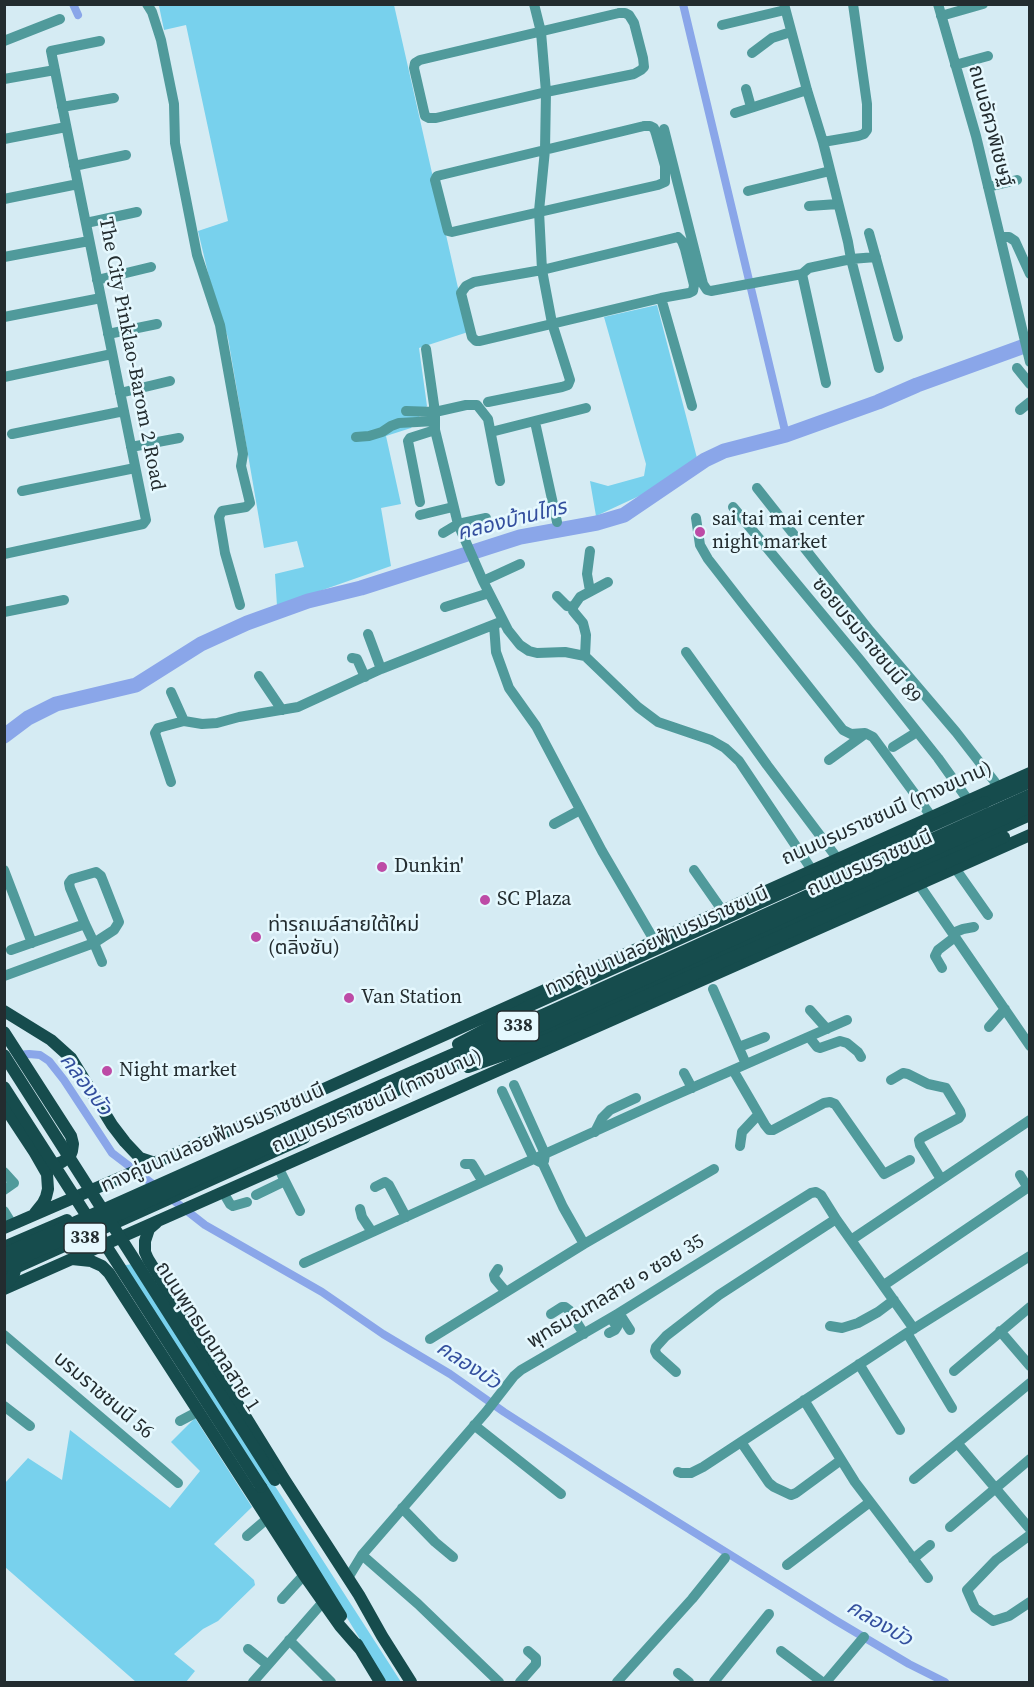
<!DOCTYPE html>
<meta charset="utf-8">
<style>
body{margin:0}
#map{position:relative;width:1034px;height:1687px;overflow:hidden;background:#d5ebf3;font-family:"Source Serif 4",serif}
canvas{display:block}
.frame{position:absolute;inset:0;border:6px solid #232c2f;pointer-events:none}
</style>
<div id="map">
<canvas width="1034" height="1687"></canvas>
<div class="frame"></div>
</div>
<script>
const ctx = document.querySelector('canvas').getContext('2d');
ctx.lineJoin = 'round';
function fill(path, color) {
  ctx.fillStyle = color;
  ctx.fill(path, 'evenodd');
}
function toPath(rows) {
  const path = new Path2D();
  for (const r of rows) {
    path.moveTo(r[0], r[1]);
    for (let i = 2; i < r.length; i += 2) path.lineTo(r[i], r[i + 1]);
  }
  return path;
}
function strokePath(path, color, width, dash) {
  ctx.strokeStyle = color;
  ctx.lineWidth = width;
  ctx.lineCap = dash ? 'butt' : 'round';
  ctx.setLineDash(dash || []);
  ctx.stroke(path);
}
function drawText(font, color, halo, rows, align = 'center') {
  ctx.font = font + ' "Source Serif 4","Noto Sans Thai",serif';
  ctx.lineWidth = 5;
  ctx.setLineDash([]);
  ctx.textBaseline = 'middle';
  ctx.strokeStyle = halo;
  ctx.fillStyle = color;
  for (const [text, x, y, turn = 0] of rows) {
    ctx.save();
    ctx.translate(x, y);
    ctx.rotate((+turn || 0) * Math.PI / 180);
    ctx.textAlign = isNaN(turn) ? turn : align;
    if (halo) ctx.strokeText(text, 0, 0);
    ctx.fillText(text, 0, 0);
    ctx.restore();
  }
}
const green = toPath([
 [165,4,394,5,468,332,419,348,427,406,411,428,386,436,401,504,381,508,391,566,277,606,275,574,304,567,297,541,264,548,228,338,209,277,198,231,228,221,186,25,164,30,159,6],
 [657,305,697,458,650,491,596,516,590,481,608,486,644,476,646,464,604,317],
 [140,1263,275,1486,401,1682,386,1682,301,1542,119,1269,126,1265],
 [195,1418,252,1507,214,1544,254,1580,255,1585,218,1621,203,1629,174,1654,195,1671,186,1682,136,1682,5,1567,5,1483,28,1458,62,1480,70,1430,170,1508,200,1471,171,1442]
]);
const canal = toPath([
 [73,4,78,15],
 [683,4,786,435],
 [17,1055,29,1054,40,1055,49,1061,64,1080,112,1153,158,1188],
 [168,1196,205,1225,322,1292,383,1334,450,1374,504,1412,602,1475,835,1620,909,1664,945,1682]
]);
const river = toPath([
 [4,736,28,718,56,704,136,685,201,644,247,623,308,601,361,588,520,537,597,523,624,515,705,460,724,451,786,435,878,402,917,385,1030,344]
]);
const minor = toPath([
 [147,4,152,12,161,40,174,104,175,143,197,255,220,325,243,454,241,466,250,503,246,507,222,511,219,517,225,553,240,605],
 [784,4,807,90,823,142,848,242,851,259,809,268,802,274,826,383],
 [938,4,976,136,1030,362],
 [619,13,625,13,629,15,634,23,643,58,644,67,641,70,634,74,546,92,436,118,429,118,425,116,414,68,415,63,420,60,619,13],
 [941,16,983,4],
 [722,25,785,10],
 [4,41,60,19],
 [752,53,772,38,791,32],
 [955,65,988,56],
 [4,79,55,70],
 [746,89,751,107],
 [62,107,114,98],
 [735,113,807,90],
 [644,126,650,126,654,128,656,134,665,166,665,182,658,185,452,232,448,231,435,180,437,176,644,126],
 [664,129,703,284,707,290,711,291,802,274],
 [4,139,66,127],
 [823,142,858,136,864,134,867,130,867,104,853,4],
 [74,166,126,155],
 [988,187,1017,180],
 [748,191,830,171],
 [4,199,78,184],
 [809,206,838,204],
 [86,223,137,212],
 [869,233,898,337],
 [678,237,682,241,685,249,694,285,693,291,689,293,661,298,480,341,476,341,472,337,461,293,466,286,474,282,542,270,678,237],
 [1001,237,1009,237,1015,241,1030,274],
 [4,257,89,241],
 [876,257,851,259,879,368],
 [97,280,151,267],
 [661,298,692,406],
 [4,317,101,298],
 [108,334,157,324],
 [426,349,435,412,435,430,458,524,483,581,508,630,520,645,529,651,537,653,565,652,585,656,638,707,658,722,711,740,725,748,739,761,812,870],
 [1017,368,1030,384],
 [4,377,112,354],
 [120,393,170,381],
 [488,402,562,387,568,385,570,380,552,323,542,270,539,211,545,150,546,92,541,32,534,4],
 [1020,410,1030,402],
 [406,411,435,412,466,405,477,405,488,419,500,481],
 [535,422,557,522],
 [491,432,586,408],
 [12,434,124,411],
 [356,437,369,436,382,432,391,426,399,423,435,421],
 [131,447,179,438],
 [757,488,870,631,956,732,998,786],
 [22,491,135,468],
 [420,502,408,441,410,438,435,430],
 [733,507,860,660,938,758,968,800],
 [420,515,453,507],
 [696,518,700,545,708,559,743,604,843,730,851,734,865,733,873,737,931,816],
 [443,533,458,524,486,518],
 [4,554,143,524,146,520,51,51,100,41],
 [483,581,520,564],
 [590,591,587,574,590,551],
 [557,596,567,606,573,607,573,611,583,623,586,635,585,656],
 [445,607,489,593],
 [573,607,580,597,608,582],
 [4,612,64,600],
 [494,625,496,652,509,688,536,726,602,851,654,940],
 [368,634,381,669],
 [686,652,767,765,837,858],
 [352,658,357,659,365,677],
 [259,676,282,710],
 [171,692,184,721],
 [893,747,917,732],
 [829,760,865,734],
 [171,782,155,733,158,728,184,721,202,724,217,723,239,717,298,707,381,669,503,621],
 [554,824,580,810],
 [955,868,988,915],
 [4,870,32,943],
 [694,870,722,910],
 [918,883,1030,1046],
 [953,933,963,929,974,927],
 [11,950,85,924],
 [942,968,935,956,938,950,955,937],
 [4,976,94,943,114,930,119,922,101,876,96,872,72,879,69,883,70,888,85,924,94,943,102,962],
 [713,989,746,1064],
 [810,1010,827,1029],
 [989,1027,1005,1009],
 [809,1037,817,1047,820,1048,840,1041,847,1043,858,1052,861,1057],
 [739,1047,765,1037],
 [733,1070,765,1125,769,1130,773,1130,824,1103,830,1102,835,1104,884,1174,910,1160],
 [684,1073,692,1088],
 [891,1080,903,1073,908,1074,928,1084,946,1088,960,1111,961,1115,959,1118,921,1138,919,1140,920,1145,941,1179],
 [514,1085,545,1154,544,1161],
 [502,1091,534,1159,540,1162],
 [595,1132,602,1118,610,1110,636,1098],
 [740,1146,742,1132,758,1115],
 [465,1164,472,1164,483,1182],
 [543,1164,563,1207,584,1244],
 [278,1167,300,1211],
 [4,1172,14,1183,4,1190],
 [1020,1175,1028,1188],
 [375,1187,385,1182,389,1185,406,1217],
 [223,1192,230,1204,233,1206,247,1202],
 [256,1195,285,1181],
 [360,1209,362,1217,372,1232],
 [4,1211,12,1224],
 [851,1240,1030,1120],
 [304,1263,664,1100,847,1020],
 [498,1269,494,1275,495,1279,506,1292],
 [884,1285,1030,1186],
 [619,1313,630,1330],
 [551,1314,562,1307,565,1307,569,1310,584,1334],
 [830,1326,842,1328,858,1323,878,1312,894,1300],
 [1000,1331,1030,1366],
 [609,1333,615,1330,617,1327,611,1318],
 [907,1333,952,1408],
 [4,1335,178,1483],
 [430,1339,584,1244,714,1169],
 [859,1364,900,1430],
 [954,1371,1030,1307],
 [676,1372,657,1355,655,1351,656,1347,666,1336,719,1295,836,1219],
 [804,1400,855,1482,928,1578],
 [4,1406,30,1426],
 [180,1421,199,1411],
 [474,1425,561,1494],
 [741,1442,769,1483,774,1487,791,1495,796,1493,841,1460],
 [958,1444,1030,1529],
 [678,1472,681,1473,691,1473,703,1467,907,1333,1030,1256],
 [914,1479,1030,1383],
 [402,1508,435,1542,453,1557],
 [950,1527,1030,1459],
 [1030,1535,996,1560,967,1590,975,1608,993,1621,1009,1616,1030,1602],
 [247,1536,268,1518],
 [362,1555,418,1604,499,1682],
 [913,1559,930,1545],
 [787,1565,870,1502],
 [348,1578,362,1555,486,1412,514,1376,521,1370,619,1313,811,1193,816,1192,821,1195,836,1219,914,1329],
 [282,1599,304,1575],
 [289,1640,331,1682],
 [248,1649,268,1665],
 [781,1651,822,1682],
 [678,1673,689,1682],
 [253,1682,323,1602],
 [520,1682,536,1664,536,1658,528,1651],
 [617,1682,692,1599,725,1558],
 [714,1682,769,1614],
 [826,1682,864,1637]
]);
const major = toPath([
 [985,802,1030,782],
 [4,1011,51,1040,71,1058,112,1125,125,1142,140,1158,155,1163],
 [4,1032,71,1136,73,1144,72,1151,70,1156,62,1162,56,1164,48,1164,35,1153],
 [495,1053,1030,815],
 [4,1106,35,1153,47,1174,48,1189,46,1197,43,1203,35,1213],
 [156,1223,149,1229,145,1241,145,1252,148,1259,284,1479,359,1595,382,1636,411,1682],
 [4,1228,297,1101,1030,773],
 [4,1247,67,1220],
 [72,1259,91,1261,102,1266,109,1273,304,1575,340,1626,360,1649],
 [4,1273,304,1138],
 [4,1289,1030,835],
 [261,1487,341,1616],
 [357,1644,380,1682]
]);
const majorBridge = toPath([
 [458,1044,529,1006,985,802],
 [4,1055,275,1480],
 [468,1067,544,1041,1004,837],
 [4,1087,261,1487],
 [4,1254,380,1086,547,1013,1030,795],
 [4,1266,1030,807],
 [4,1285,9,1281,14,1274,16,1266,14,1257]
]);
const markers = [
 [700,532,6,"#bd4ba6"],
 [382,867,6,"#bd4ba6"],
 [485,900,6,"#bd4ba6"],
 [256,937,6,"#bd4ba6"],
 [349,998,6,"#bd4ba6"],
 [107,1071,6,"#bd4ba6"]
];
const shields = [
 [518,1026,42],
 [85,1238,42]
];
const shieldNames = [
 ["338",518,1026],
 ["338",85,1238]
];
const streetNames = [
 ["ถนนอัศวพิเชษฐ์",990,126,75],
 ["The City Pinklao-Barom 2 Road",131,354,79],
 ["ซอยบรมราชชนนี 89",866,641,50],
 ["ถนนบรมราชชนนี (ทางขนาน)",887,814,-24],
 ["ถนนบรมราชชนนี",870,864,-24],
 ["ทางคู่ขนานลอยฟ้าบรมราชชนนี",657,942,-24],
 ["ถนนบรมราชชนนี (ทางขนาน)",377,1102,-24],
 ["ทางคู่ขนานลอยฟ้าบรมราชชนนี",213,1139,-24],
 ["พุทธมณฑลสาย ๑ ซอย 35",616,1292,-31],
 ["ถนนพุทธมณฑลสาย 1",207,1337,57],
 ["บรมราชชนนี 56",103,1396,40]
];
const poiNames = [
 ["sai tai mai center",712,520],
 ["night market",712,543],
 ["Dunkin'",394,867],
 ["SC Plaza",497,900],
 ["ท่ารถเมล์สายใต้ใหม่",268,926],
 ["(ตลิ่งชัน)",268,949],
 ["Van Station",361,998],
 ["Night market",119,1071]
];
const waterNames = [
 ["คลองบ้านไทร",512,521,-14],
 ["คลองบัว",85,1085,53],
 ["คลองบัว",468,1366,33],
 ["คลองบัว",879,1624,30]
];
fill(green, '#78d1ed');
strokePath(canal, '#8aa6e9', 8);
strokePath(river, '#8aa6e9', 15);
strokePath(minor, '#509a9b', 10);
strokePath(major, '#164c4d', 12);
strokePath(majorBridge, '#164c4d', 12);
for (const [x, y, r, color] of markers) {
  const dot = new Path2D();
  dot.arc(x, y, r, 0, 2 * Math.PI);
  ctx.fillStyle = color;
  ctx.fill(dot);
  strokePath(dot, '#e5f8fe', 2);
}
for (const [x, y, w] of shields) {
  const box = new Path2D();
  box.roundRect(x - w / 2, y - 15, w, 30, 4.5);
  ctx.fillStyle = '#e5f8fe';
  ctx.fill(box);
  strokePath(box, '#232c2f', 1.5);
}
drawText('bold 18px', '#232c2f', null, shieldNames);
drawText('20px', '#232c2f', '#e5f8fe', streetNames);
drawText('20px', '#232c2f', '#e5f8fe', poiNames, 'left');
drawText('italic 21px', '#334f9e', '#e5f8fe', waterNames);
</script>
